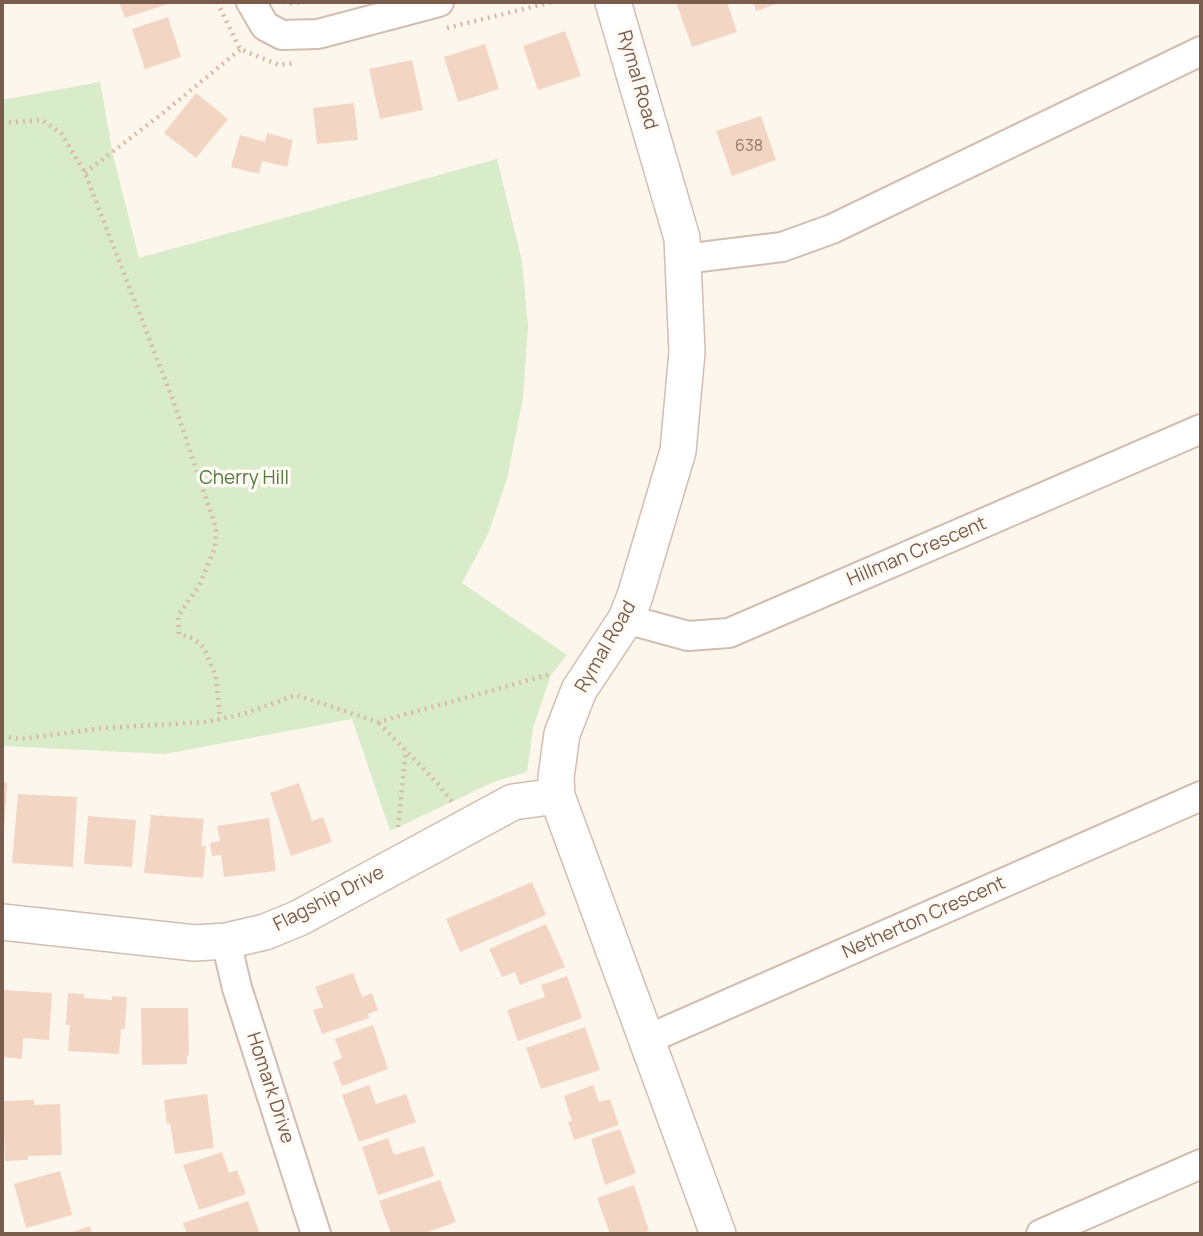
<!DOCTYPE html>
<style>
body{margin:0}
#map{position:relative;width:1203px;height:1236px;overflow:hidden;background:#fdf6ec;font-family:Manrope,sans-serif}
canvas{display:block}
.frame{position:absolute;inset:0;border:4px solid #7a5c4d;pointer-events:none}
</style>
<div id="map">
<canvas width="1203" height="1236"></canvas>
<div class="frame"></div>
</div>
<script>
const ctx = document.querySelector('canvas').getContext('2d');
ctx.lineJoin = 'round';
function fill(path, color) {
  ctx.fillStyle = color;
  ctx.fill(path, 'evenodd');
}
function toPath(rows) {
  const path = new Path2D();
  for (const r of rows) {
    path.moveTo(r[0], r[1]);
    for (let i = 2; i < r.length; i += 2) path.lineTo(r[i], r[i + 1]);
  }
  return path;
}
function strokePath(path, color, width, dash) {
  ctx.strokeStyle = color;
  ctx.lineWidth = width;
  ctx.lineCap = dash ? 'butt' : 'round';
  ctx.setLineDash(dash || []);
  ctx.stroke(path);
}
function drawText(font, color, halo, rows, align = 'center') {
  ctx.font = font + ' Manrope,sans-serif';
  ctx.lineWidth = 7;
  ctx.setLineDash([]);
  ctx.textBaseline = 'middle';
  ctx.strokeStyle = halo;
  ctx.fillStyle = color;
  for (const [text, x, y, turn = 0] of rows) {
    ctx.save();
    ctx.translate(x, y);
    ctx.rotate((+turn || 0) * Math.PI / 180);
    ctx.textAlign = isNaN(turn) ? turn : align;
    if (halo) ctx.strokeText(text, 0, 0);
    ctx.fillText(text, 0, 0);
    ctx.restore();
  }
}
const green = toPath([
 [100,82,113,155,139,258,497,159,522,261,528,326,523,398,507,479,488,534,462,583,567,655,551,675,533,728,527,772,496,781,390,831,352,719,165,754,2,746,2,100]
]);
const building = toPath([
 [119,2,174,2,125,18],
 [676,2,727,2,737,32,692,47],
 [753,2,782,2,756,11],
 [168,17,181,57,145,69,132,29],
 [565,31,581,76,538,90,523,46],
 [485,44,499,89,458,102,444,57],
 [412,60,423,110,380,119,369,69],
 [196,93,228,119,196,158,164,133],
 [354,103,358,140,317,144,313,108],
 [761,116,776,160,732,176,716,131],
 [267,133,293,140,287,167,262,161,259,174,231,167,240,135,265,142],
 [2,782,7,783,4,830,2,830],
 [299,783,312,821,323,817,332,842,291,856,270,793],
 [18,794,77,797,73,867,12,863],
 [151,815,204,819,201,846,206,846,203,878,144,873],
 [88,816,136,820,132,867,84,864],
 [269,818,276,871,224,877,221,855,212,856,210,843,220,841,217,826],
 [532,882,546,915,460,952,446,919],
 [546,924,565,967,520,985,515,972,502,977,489,949],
 [353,973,362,997,372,993,378,1010,368,1014,369,1018,322,1034,313,1010,323,1007,315,987],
 [567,976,582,1018,518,1041,507,1010,545,997,541,985],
 [4,990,52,993,49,1040,23,1038,22,1059,2,1057],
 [68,993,84,994,84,998,112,1000,112,996,127,997,125,1029,121,1029,119,1054,68,1051,70,1025,66,1025],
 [141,1008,188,1008,189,1055,187,1056,187,1064,142,1065],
 [373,1025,388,1069,342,1086,333,1062,342,1058,335,1039],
 [585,1027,600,1070,541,1089,526,1048],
 [369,1085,376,1104,406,1094,416,1122,359,1142,342,1095],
 [593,1085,599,1102,610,1099,619,1125,574,1140,568,1122,572,1121,564,1096],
 [207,1094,214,1148,175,1154,170,1123,167,1124,164,1100],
 [34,1100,34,1105,60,1104,62,1155,28,1156,28,1160,5,1161,3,1101],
 [620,1129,636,1173,605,1185,591,1139],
 [388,1138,394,1155,424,1146,434,1176,378,1195,362,1147],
 [222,1152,229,1173,237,1170,246,1194,199,1210,183,1165],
 [60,1171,72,1215,26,1228,14,1184],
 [440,1180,456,1222,422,1234,391,1234,379,1201],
 [634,1185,649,1231,638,1234,610,1234,597,1198],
 [248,1201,260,1234,187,1234,183,1223],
 [90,1226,92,1234,67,1234]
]);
const path = toPath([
 [217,2,240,49,279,65,296,63],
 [284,2,285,4,302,2],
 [447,28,552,2],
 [2,123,42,120,61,133,85,173,173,400,216,528,215,548,199,586,178,616,179,634,193,638,204,648,216,677,220,719],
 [85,173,163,113,242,48],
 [379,723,438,784,452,802],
 [2,736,20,739,103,728,206,722,243,714,296,695,378,722,551,674],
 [398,827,406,750]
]);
const minor = toPath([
 [251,2,265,26,282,35,318,34,439,2],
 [684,259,782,247,832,229,1201,51],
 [626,619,688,636,729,633,1201,429],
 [226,941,237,988,316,1234],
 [646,1040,1201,796],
 [1041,1234,1201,1164]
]);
const tertiary = toPath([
 [613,2,682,238,687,352,678,451,635,596,626,619,579,690,562,734,556,777,557,796,718,1234],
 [2,922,195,943,226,941,265,932,299,918,513,802,557,796]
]);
const numberNames = [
 ["638",749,147]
];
const streetNames = [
 ["Rymal Road",637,80,74],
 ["Hillman Crescent",917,552,-23],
 ["Rymal Road",606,647,-60],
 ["Flagship Drive",329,899,-27],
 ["Netherton Crescent",924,918,-24],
 ["Homark Drive",270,1088,72]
];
const parkNames = [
 ["Cherry Hill",244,479]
];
fill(green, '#d8ecc9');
fill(building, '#f3d5c3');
strokePath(minor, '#d1beb0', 32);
strokePath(tertiary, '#d1beb0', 38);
strokePath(path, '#d9b8a5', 4.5, [2, 5]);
strokePath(minor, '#fff', 28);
strokePath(tertiary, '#fff', 35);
drawText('16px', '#987a6a', null, numberNames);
drawText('19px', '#7a5c4d', '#fffaf3', streetNames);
drawText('19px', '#537a41', '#fffaf3', parkNames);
</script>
